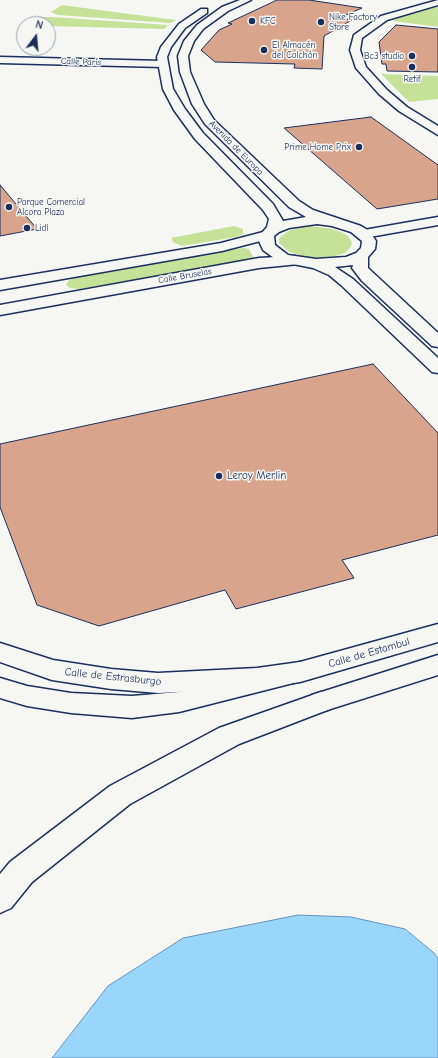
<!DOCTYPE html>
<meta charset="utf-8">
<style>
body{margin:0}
#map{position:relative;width:438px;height:1058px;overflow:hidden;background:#f6f6f2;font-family:"Comic Neue",sans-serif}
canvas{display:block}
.north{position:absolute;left:16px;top:16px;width:40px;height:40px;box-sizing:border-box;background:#f6f6f2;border:1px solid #9ea6b7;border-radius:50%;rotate:16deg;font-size:11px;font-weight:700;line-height:16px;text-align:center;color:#1b2f5e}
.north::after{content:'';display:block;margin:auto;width:14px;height:18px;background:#1b2f5e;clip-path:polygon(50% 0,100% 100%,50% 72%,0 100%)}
</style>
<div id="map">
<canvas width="438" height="1058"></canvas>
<div class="north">N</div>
</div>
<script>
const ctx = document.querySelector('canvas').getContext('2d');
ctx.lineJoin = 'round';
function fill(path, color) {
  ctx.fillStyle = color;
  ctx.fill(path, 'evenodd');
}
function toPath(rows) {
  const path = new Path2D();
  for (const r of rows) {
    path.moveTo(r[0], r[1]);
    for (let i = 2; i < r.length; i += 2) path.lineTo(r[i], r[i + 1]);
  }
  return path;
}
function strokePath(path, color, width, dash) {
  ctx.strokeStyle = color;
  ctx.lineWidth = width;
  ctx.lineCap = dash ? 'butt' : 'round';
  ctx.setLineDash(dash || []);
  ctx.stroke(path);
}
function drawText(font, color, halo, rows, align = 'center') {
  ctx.font = font + ' "Comic Neue",sans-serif';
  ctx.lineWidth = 3;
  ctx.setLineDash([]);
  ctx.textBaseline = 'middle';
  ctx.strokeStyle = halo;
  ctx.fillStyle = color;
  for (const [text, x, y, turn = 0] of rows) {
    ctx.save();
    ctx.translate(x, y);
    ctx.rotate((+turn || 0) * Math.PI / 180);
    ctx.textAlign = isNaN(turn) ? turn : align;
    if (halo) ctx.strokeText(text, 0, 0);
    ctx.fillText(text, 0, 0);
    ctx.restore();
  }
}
const green = toPath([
 [62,5,114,12,176,20,171,23,58,15,51,12],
 [436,7,438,7,438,27,393,21,403,16],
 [44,17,52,17,168,25,164,29,48,26,48,24,21,25],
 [381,74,438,76,438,99,409,102],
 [234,226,243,229,243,234,236,237,182,246,173,242,171,238],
 [310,226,333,229,343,233,349,237,352,243,350,248,345,253,335,256,310,258,289,252,279,243,279,238,290,230],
 [243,248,249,249,254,259,80,289,70,288,66,285,68,281,75,277]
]);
const water = toPath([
 [298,915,351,917,405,929,433,952,438,958,438,1058,52,1058,108,986,183,938,298,915]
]);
const building = toPath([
 [277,0,309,0,362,8,339,18,352,20,324,36,322,69,294,68,295,64,215,62,201,50,219,30,232,24,228,23,277,0],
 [396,25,438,29,438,72,387,71,386,64,382,64,379,42,396,25],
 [371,117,438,165,438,199,377,209,284,128,371,117],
 [0,185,37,229,0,236,0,185],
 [373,364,438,433,438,535,342,560,354,578,236,609,225,590,99,626,37,605,0,507,0,444,373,364]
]);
const minor = toPath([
 [438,0,438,5,387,20,362,38,360,50,366,67,387,90,407,107,438,126,438,135,399,111,379,94,356,68,350,50,354,35,381,16,438,0],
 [0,57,163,61,168,64,163,67,0,63,0,57],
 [438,217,438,225,364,238,359,237,357,234,359,231,364,230,438,217],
 [267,231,272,232,274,235,272,238,222,251,0,290,0,280,221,243,267,231],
 [294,256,299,258,302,261,299,264,259,268,0,315,0,305,259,258,294,256],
 [438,624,438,642,300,682,257,688,158,693,111,689,52,680,0,662,0,643,53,660,111,669,158,673,257,668,300,662,438,624],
 [438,655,438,675,321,712,312,709,308,702,312,695,438,655]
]);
const tertiary = toPath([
 [240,0,251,0,228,11,203,29,194,41,188,56,190,72,204,104,214,120,299,201,313,210,361,226,369,231,376,241,375,249,368,257,368,268,438,333,438,347,432,346,362,281,352,268,353,265,335,267,353,279,438,358,438,373,432,372,341,285,329,275,313,268,278,261,263,250,259,241,260,235,267,227,269,219,263,210,195,139,174,110,163,89,157,57,161,47,179,24,201,9,207,9,207,13,185,28,171,47,167,57,173,89,185,109,203,133,273,204,283,221,306,217,289,207,205,124,192,104,180,72,178,56,184,41,197,25,222,7,240,0],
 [317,224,332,226,351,232,362,241,361,248,356,253,346,257,316,259,288,255,275,245,274,236,279,232,289,228,317,224]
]);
const motorway = toPath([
 [300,662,309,665,313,672,309,679,179,712,132,718,71,713,27,706,0,698,0,678,27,686,71,693,132,696,179,692,300,662],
 [321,692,330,695,334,702,330,709,239,744,130,804,32,882,11,908,0,913,0,874,10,862,110,786,219,728,321,692]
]);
const markers = [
 [252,21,4,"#1b2f5e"],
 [321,22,4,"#1b2f5e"],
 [264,50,4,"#1b2f5e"],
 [412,56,4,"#1b2f5e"],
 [412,67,4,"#1b2f5e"],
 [359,147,4,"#1b2f5e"],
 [9,207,4,"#1b2f5e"],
 [27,228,4,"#1b2f5e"],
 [219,476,4,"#1b2f5e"]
];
const farPoinames = [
 ["Nike Factory",329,17],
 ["Store",329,27],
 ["KFC",260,21],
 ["El Almacén",272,45],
 ["del Colchón",272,55],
 ["Bc3 studio",404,56,"right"],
 ["Retif",412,79,"center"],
 ["Prime Home Prix",351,147,"right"],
 ["Parque Comercial",17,202],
 ["Alcora Plaza",17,212],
 ["Lidl",35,228]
];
const farStreetnames = [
 ["Calle París",81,62,2],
 ["Avenida de Europa",236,148,45],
 ["Calle Bruselas",185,276,-10]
];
const poiNames = [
 ["Leroy Merlin",227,476]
];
const streetNames = [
 ["Calle de Estambul",369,653,-16],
 ["Calle de Estrasburgo",113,677,6]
];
fill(green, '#c6e198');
fill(water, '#9ad5fa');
strokePath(water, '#6793bc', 1);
fill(building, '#d8a48c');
strokePath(building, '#1b2f5e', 1);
strokePath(minor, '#1b2f5e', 3);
strokePath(tertiary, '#1b2f5e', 3);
strokePath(motorway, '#1b2f5e', 3);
fill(minor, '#f6f6f2');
fill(tertiary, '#f6f6f2');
fill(motorway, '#f6f6f2');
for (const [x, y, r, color] of markers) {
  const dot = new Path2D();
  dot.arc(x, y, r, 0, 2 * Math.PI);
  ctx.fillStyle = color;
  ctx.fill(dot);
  strokePath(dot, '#f6f6f2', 1.5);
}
drawText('9px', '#1b2f5e', '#f6f6f2', farPoinames, 'left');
drawText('9px', '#1b2f5e', '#f6f6f2', farStreetnames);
drawText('11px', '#1b2f5e', '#f6f6f2', poiNames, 'left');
drawText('11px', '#1b2f5e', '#f6f6f2', streetNames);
</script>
